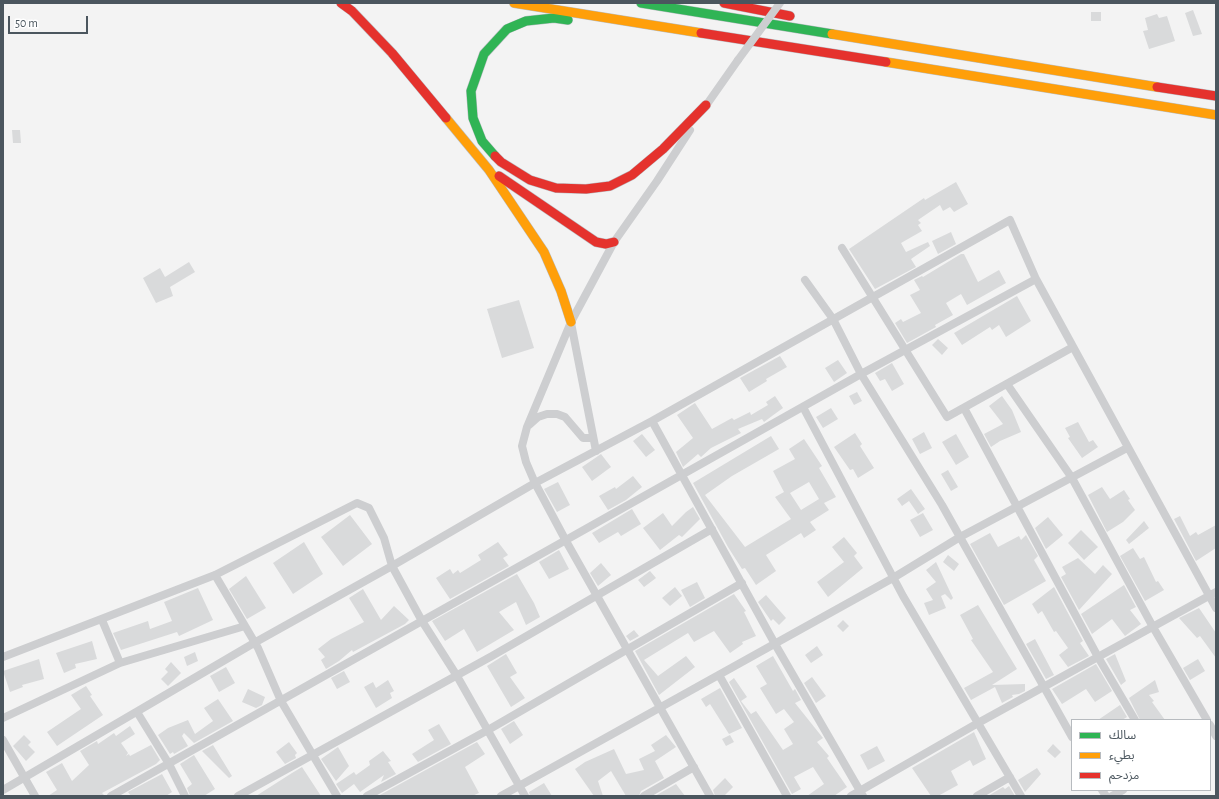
<!DOCTYPE html>
<meta charset="utf-8">
<style>
body{margin:0}
#map{position:relative;width:1219px;height:799px;overflow:hidden;background:#f3f3f3;font-family:"Alegreya Sans","Noto Sans Arabic",sans-serif}
canvas{display:block}
.frame{position:absolute;inset:0;border:4px solid #4b565e;pointer-events:none}
.legend{position:absolute;left:1071px;top:719px;width:140px;height:72px;box-sizing:border-box;background:#fff;border:1px solid #b7bbbf;margin:0;padding:5px 7px;list-style:none;font-size:12px;color:#4b565e}
.legend li{display:flex;align-items:center;gap:8px;height:20px}
.legend b{width:20px;border:1px solid #b7bbbf}
.scale{position:absolute;left:8px;top:16px;width:80px;height:18px;box-sizing:border-box;border:2px solid #4b565e;border-top:0;padding-left:5px;font-size:12px;line-height:14px;white-space:nowrap;color:#4b565e;-webkit-text-stroke:3px #fff;paint-order:stroke}
</style>
<div id="map">
<canvas width="1219" height="799"></canvas>
<div class="frame"></div>
<ul class="legend">
<li><b style="height:5px;background:#30b455"></b>سالك</li>
<li><b style="height:5px;background:#ff9f0a"></b>بطيء</li>
<li><b style="height:5px;background:#e5322d"></b>مزدحم</li>
</ul>
<div class="scale">50 m</div>
</div>
<script>
const ctx = document.querySelector('canvas').getContext('2d');
ctx.lineJoin = 'round';
function fill(path, color) {
  ctx.fillStyle = color;
  ctx.fill(path, 'evenodd');
}
function toPath(rows) {
  const path = new Path2D();
  for (const r of rows) {
    path.moveTo(r[0], r[1]);
    for (let i = 2; i < r.length; i += 2) path.lineTo(r[i], r[i + 1]);
  }
  return path;
}
function strokePath(path, color, width, dash) {
  ctx.strokeStyle = color;
  ctx.lineWidth = width;
  ctx.lineCap = dash ? 'butt' : 'round';
  ctx.setLineDash(dash || []);
  ctx.stroke(path);
}
const building = toPath([
 [1193,10,1202,34,1193,36,1185,13],
 [1091,12,1101,12,1101,21,1091,21],
 [1157,14,1159,18,1167,16,1175,41,1149,49,1143,31,1148,30,1145,18],
 [12,130,20,130,21,143,13,143],
 [956,182,968,204,954,212,950,207,943,211,940,205,918,220,921,223,918,225,922,231,901,243,906,252,928,242,930,246,911,259,916,267,875,289,849,249,924,198,925,200],
 [951,232,956,244,938,254,932,241],
 [961,254,964,254,978,282,999,270,1006,283,967,305,961,294,946,303,953,315,935,325,936,327,907,343,895,323,901,319,903,322,921,313,910,295,920,290,914,280,922,276,923,277],
 [189,262,195,272,170,287,173,296,156,303,143,278,160,268,165,277],
 [1017,296,1031,321,1006,337,999,325,992,330,990,327,962,345,954,333],
 [519,300,534,348,502,358,487,309],
 [938,339,948,348,942,355,932,345],
 [780,356,787,367,766,379,767,381,749,392,740,378],
 [838,360,847,373,834,382,825,368],
 [892,363,904,384,892,391,885,379,880,381,875,373],
 [857,392,862,401,854,405,849,396],
 [775,396,783,408,772,416,764,422,762,419,738,429,741,433,711,448,701,457,698,454,683,467,676,452,693,438,677,415,695,403,712,429,732,418,734,420,750,412,751,415,768,405,766,402],
 [1002,396,1012,410,1021,432,1000,441,991,447,984,434,1003,424,989,406],
 [831,408,838,419,823,428,816,417],
 [1078,422,1089,442,1093,440,1098,447,1082,458,1068,438,1070,437,1065,428],
 [924,432,932,448,920,454,912,439],
 [855,433,862,444,860,446,874,468,858,478,853,469,850,470,834,447],
 [642,434,655,450,646,457,633,441],
 [956,434,969,457,956,465,942,442],
 [771,436,779,449,732,476,705,495,745,547,791,519,775,497,784,492,773,471,795,459,789,449,804,439,822,466,819,468,836,497,824,503,829,510,810,522,816,530,804,538,801,533,766,555,776,571,756,585,745,568,742,569,728,547,693,483],
 [809,482,819,499,801,510,790,493],
 [601,454,611,467,592,481,582,467],
 [948,470,958,487,951,491,941,474],
 [633,476,642,487,626,500,608,510,599,496,615,487,616,489],
 [558,482,570,505,557,512,544,489],
 [1102,487,1110,499,1124,490,1130,499,1128,500,1135,510,1123,522,1107,532,1088,495],
 [911,489,925,509,918,514,909,501,902,506,897,499],
 [693,507,700,519,682,537,679,535,660,550,643,528,663,513,672,526,686,512],
 [632,509,641,524,621,536,618,532,599,543,592,533],
 [923,513,933,530,920,537,910,520],
 [350,515,372,544,343,566,321,537],
 [1180,516,1190,536,1196,532,1198,535,1216,525,1216,548,1196,561,1174,519],
 [1048,517,1063,535,1046,549,1035,528],
 [1144,521,1149,528,1129,544,1126,540],
 [1081,530,1098,547,1084,560,1068,543],
 [990,533,998,547,1019,536,1021,540,1026,535,1038,556,1034,560,1046,581,1004,605,970,544],
 [844,537,857,553,854,556,863,568,828,597,817,582,844,562,832,547],
 [304,542,323,574,293,594,273,563],
 [498,542,508,555,503,558,509,566,450,599,436,578,450,569,453,574,458,570,460,573,481,560,478,555],
 [1133,548,1140,559,1144,557,1156,582,1158,581,1164,590,1145,601,1120,556],
 [559,550,569,569,549,579,539,562],
 [948,555,959,564,954,571,943,562],
 [1078,558,1095,574,1103,565,1112,574,1079,610,1061,577,1066,574,1062,567],
 [936,562,953,598,951,600,945,594,941,596,946,608,929,615,924,603,933,600,926,589,936,582,926,570],
 [601,563,611,575,598,586,590,573],
 [650,571,656,578,644,587,638,580],
 [517,574,534,603,540,617,526,625,516,602,499,612,514,630,477,652,464,629,445,641,432,621],
 [246,576,266,608,247,619,229,589],
 [697,582,705,598,690,607,681,590],
 [1124,585,1136,607,1130,610,1141,624,1125,636,1112,619,1092,634,1081,614],
 [675,587,682,596,670,606,662,598],
 [1054,587,1083,641,1080,643,1089,656,1068,667,1059,655,1068,648,1056,631,1054,632,1042,611,1038,614,1032,604],
 [198,588,213,620,179,636,177,632,121,650,113,633,148,621,150,629,172,621,164,602],
 [363,589,381,620,394,606,409,620,405,624,353,652,352,650,339,661,326,669,321,660,325,657,318,649,331,639,364,622,349,598],
 [734,594,746,611,744,612,756,636,742,642,743,644,730,653,714,631,694,642,688,633,644,660,658,676,686,656,695,667,659,695,635,651],
 [766,595,786,618,779,625,773,619,771,621,758,602],
 [978,605,1017,669,992,685,1025,684,1025,691,1019,694,1012,695,1013,697,1002,703,995,687,971,700,964,688,993,672,971,640,973,639,960,615],
 [1199,608,1216,633,1216,658,1200,636,1197,638,1179,618],
 [843,620,849,626,843,632,837,626],
 [634,630,639,636,630,641,626,636],
 [1035,639,1054,675,1046,679,1026,644],
 [92,641,97,659,75,664,76,668,64,673,56,653],
 [817,646,823,655,811,663,805,655],
 [195,652,198,661,187,666,184,657],
 [506,654,517,673,510,677,525,698,511,707,487,666],
 [1115,654,1126,681,1121,685,1106,659],
 [773,656,793,691,795,689,801,700,795,703,823,738,817,742,829,756,827,758,847,787,834,796,807,796,824,784,813,767,794,777,801,789,792,794,729,682,734,678,747,697,741,701,751,714,756,711,783,750,793,744,784,729,794,722,784,709,776,714,760,688,767,684,756,666],
 [39,659,44,679,22,685,23,687,10,692,3,671],
 [1198,659,1205,671,1190,680,1183,668],
 [171,662,181,673,168,686,161,679,168,672,165,669],
 [1096,664,1112,691,1095,702,1086,689,1062,704,1052,689],
 [226,667,235,683,219,692,210,676],
 [344,671,350,682,337,689,331,678],
 [812,677,826,696,816,703,804,683],
 [388,680,394,691,390,693,392,698,376,708,364,687,373,682,376,688],
 [1155,680,1159,692,1149,695,1154,701,1152,702,1165,720,1140,720,1129,698],
 [86,686,92,695,90,696,103,715,57,746,47,732,81,709,71,695],
 [720,688,742,728,729,734,710,704,706,707,701,699],
 [248,689,265,697,262,705,256,708,242,702],
 [218,699,233,721,194,743,184,733,182,736,188,746,174,754,173,752,170,754,158,735,168,728,188,720,195,734,213,721,204,708],
 [1120,705,1127,717,1122,720,1098,720],
 [514,721,523,735,510,744,501,729],
 [439,724,451,744,418,762,412,754,434,740,428,730],
 [130,726,135,734,121,743,128,753,126,756,129,754,130,756,151,745,160,760,156,764,102,793,105,796,48,796,57,790,46,772,62,763,72,781,89,765,80,751,97,741,98,744,114,733,116,736],
 [974,732,986,759,973,766,970,760,951,771,958,785,938,796,931,796,912,768],
 [24,735,31,742,28,745,35,752,26,761,13,746],
 [666,735,676,747,655,761,664,778,641,791,639,796,626,796,611,771,598,781,603,796,594,796,575,769,585,762,614,749,626,774,644,770,639,759,655,751,651,745],
 [730,735,734,742,726,746,722,739],
 [289,742,297,753,295,755,296,758,285,764,276,752],
 [477,742,485,754,465,767,479,793,472,796,378,796],
 [1053,744,1061,752,1055,758,1047,751],
 [213,745,232,776,229,778,202,751],
 [877,746,885,761,868,770,860,755],
 [338,747,349,766,336,781,321,759],
 [383,751,391,761,388,762,396,774,381,782,384,775,360,792,354,784,342,793,336,784,354,772,356,775,370,765,369,761],
 [194,755,215,789,204,796,190,796,187,788,192,784,180,764],
 [302,767,321,796,256,796,292,773],
 [1037,768,1041,774,1025,792,1018,780],
 [162,774,172,792,166,796,131,796,128,792],
 [725,778,733,787,724,796,715,796,713,790],
 [544,783,552,796,530,796,529,792],
 [676,784,685,796,655,796],
 [1009,786,1015,796,988,796,1003,787,1005,789]
]);
const street = toPath([
 [705,107,738,60],
 [690,130,657,181,614,242,571,322,527,427,522,446,526,462,535,483,566,541,710,796],
 [842,248,947,417,1073,347],
 [805,280,833,319,861,374,942,505,1072,737],
 [571,323,596,451],
 [1007,384,1072,478,1153,627,1207,720],
 [803,407,903,596,1021,796],
 [964,408,1098,657,1135,720],
 [652,421,775,644,863,796],
 [529,425,538,417,547,414,557,414,565,417,583,438,592,438],
 [215,575,258,648,281,701,337,796],
 [102,620,120,663],
 [3,657,215,575,357,503,369,508,384,538,392,566,422,621,457,676,525,796],
 [719,675,787,796],
 [137,712,169,764,185,796],
 [3,718,120,663,245,626],
 [1210,725,1216,736],
 [3,740,35,796],
 [3,790,254,643,392,566,535,483,652,421,1010,220,1036,279,1216,608],
 [1102,790,1106,796],
 [111,796,861,374,1036,279],
 [238,796,492,656,712,529],
 [367,796,488,730,742,583],
 [501,796,893,578,960,537,1127,448],
 [644,796,694,767],
 [851,796,978,723,1216,592],
 [977,796,1010,777],
 [1112,796,1123,790]
]);
const fast = toPath([
 [641,3,832,34],
 [495,156,482,141,473,118,471,91,484,54,507,29,526,21,554,18,568,20]
]);
const slow = toPath([
 [514,3,701,33],
 [832,34,1157,87],
 [886,62,1216,115],
 [446,118,489,170,544,252,561,291,571,322]
]);
const jam = toPath([
 [341,3,352,11,392,53,446,118],
 [724,3,790,16],
 [701,33,886,62],
 [1157,87,1216,96],
 [495,156,501,162,530,180,556,188,586,189,610,186,632,175,663,149,706,105],
 [499,176,596,242,606,244,614,242]
]);
const streetBridge = toPath([
 [738,60,780,3]
]);
fill(building, '#d9dadb');
strokePath(fast, '#b8bdc2', 10);
strokePath(slow, '#b8bdc2', 10);
strokePath(jam, '#b8bdc2', 10);
strokePath(street, '#cdced0', 8);
strokePath(fast, '#30b455', 9);
strokePath(slow, '#ff9f0a', 9);
strokePath(jam, '#e5322d', 9);
strokePath(streetBridge, '#cdced0', 8);
</script>
